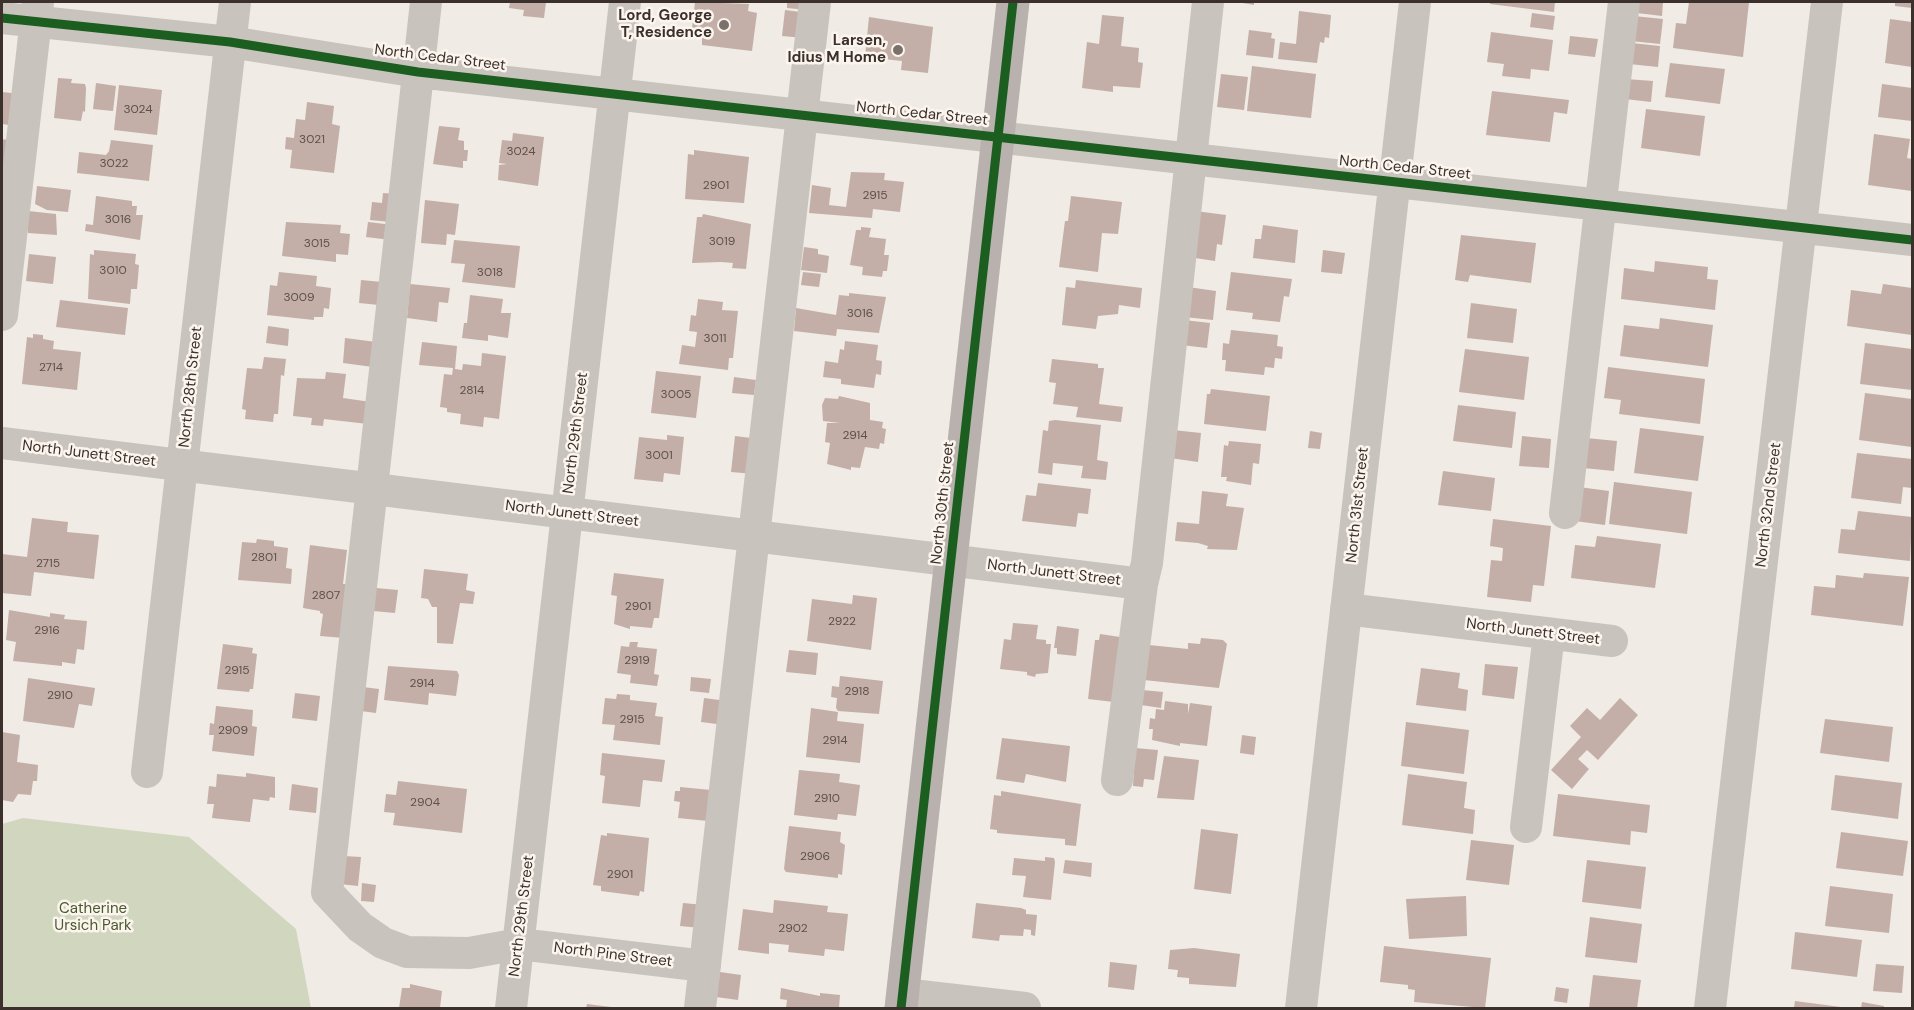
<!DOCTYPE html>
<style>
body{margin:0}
#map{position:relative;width:1914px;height:1010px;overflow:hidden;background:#f0ebe5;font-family:"DM Sans",sans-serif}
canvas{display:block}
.frame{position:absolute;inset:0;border:3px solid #3b302b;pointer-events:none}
</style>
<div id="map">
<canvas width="1914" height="1010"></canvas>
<div class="frame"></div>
</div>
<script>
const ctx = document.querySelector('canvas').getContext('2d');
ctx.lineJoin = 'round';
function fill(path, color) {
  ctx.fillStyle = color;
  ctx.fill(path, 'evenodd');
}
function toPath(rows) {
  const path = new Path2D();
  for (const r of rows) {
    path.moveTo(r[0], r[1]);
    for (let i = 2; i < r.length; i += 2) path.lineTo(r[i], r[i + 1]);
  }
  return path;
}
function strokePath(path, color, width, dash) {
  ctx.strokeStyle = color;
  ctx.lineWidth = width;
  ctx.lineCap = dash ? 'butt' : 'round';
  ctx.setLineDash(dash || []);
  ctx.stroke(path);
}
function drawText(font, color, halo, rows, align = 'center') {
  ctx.font = font + ' "DM Sans",sans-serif';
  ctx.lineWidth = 5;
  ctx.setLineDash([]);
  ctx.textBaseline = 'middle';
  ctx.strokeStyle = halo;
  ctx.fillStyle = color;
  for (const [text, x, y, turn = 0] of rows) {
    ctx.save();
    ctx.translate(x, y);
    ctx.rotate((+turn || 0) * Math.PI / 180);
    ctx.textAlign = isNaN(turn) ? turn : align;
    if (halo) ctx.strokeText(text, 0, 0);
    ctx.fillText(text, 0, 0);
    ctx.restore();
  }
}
const green = toPath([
 [23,818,189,837,296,929,311,1008,2,1008,2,824]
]);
const building = toPath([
 [510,2,546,2,544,18,523,16,524,10,509,8],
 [695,2,749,4,748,11,757,13,752,51,702,45,702,39,691,37],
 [787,2,809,2,808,10,787,8],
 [1237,2,1254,2,1254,5],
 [1490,2,1555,2,1554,12,1490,4],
 [1638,2,1663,2,1662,16,1637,13],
 [1689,2,1749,2,1743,57,1673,48,1676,23,1686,24],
 [1895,2,1912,2,1912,8,1895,6],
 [785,10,808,13,805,38,782,36],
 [1299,11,1331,15,1329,38,1325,37,1324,43,1320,42,1317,63,1278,59,1280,42,1296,44],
 [1532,13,1555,16,1553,30,1530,27],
 [1102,15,1124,17,1121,46,1139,48,1138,62,1143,63,1140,88,1113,86,1113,92,1082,88,1087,42,1099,44],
 [1634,16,1663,19,1660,44,1631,41],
 [869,17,933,27,928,73,901,70,902,61,865,57],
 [1890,19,1912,22,1912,67,1885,63],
 [1249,30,1272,33,1271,38,1275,39,1273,58,1246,55],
 [1491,32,1553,40,1549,71,1531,69,1530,79,1502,76,1504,64,1487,62],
 [1570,36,1598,39,1595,57,1568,54],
 [1631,43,1660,46,1658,67,1629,64],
 [1670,63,1725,69,1720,104,1665,97],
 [1252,66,1316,74,1311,118,1247,111],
 [1221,74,1248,77,1244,110,1217,107],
 [58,78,72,79,71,83,85,84,86,88,85,112,83,111,81,121,54,118],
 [1626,79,1653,81,1651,102,1625,99],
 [96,83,116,86,113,111,93,109],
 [1882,84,1912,88,1912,121,1878,117],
 [119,85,162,90,157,135,114,130],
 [1492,91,1569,100,1567,114,1554,112,1550,142,1486,135],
 [2,92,21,94,16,126,2,124],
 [307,102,334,106,332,124,340,126,334,173,290,168,292,150,285,149,286,137,294,138,296,119,305,120],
 [1646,109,1705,116,1700,156,1641,148],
 [439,126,460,128,458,140,464,141,464,150,468,150,467,161,463,161,463,168,433,164],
 [513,133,544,137,538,186,498,180,499,165,507,164,499,163,502,140,512,141],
 [1874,134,1910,139,1907,158,1912,159,1912,191,1868,185],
 [2,139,8,140,3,177,2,177],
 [111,140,153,145,149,181,77,173,79,152,106,155,109,151],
 [694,150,749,157,744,203,685,199,688,154,694,155],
 [851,172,885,173,884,180,904,182,900,212,873,209,872,218,809,213,812,185,831,188,829,205,846,207],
 [37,186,71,190,68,212,47,210,35,204],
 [383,193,394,194,391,222,370,220,372,202,382,203],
 [96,196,132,201,132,206,137,206,136,215,143,215,140,240,85,231,86,224,93,225],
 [1071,196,1122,202,1118,234,1102,233,1098,272,1059,267,1065,221,1068,221],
 [425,200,459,204,455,235,447,234,446,245,421,243],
 [28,211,56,214,57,235,28,233],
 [1195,211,1226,215,1222,245,1217,244,1215,261,1195,258],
 [703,214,751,224,746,269,732,268,733,263,721,262,692,263,697,217,702,217],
 [286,222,341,225,340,233,350,234,348,255,336,254,336,262,282,256],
 [368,222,393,225,391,240,366,237],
 [1263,225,1298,230,1295,263,1253,258,1255,239,1261,239],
 [861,227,871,228,869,237,886,239,884,255,889,255,887,271,883,271,882,277,862,275,863,267,850,265,856,230,861,230],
 [1461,235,1536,243,1531,283,1470,275,1468,282,1455,280],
 [454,240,520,246,515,288,462,282,465,264,451,263],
 [804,247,818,249,818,254,829,256,827,273,801,270],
 [94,250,136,254,135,264,139,265,137,289,131,289,130,304,88,299,90,254,94,255],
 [1323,250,1345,253,1342,274,1321,272],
 [29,254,56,257,53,284,26,281],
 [1655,261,1708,267,1707,279,1718,280,1715,310,1621,299,1624,268,1654,272],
 [279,272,317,276,316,286,331,288,329,309,324,308,323,317,314,317,314,320,267,315,270,285,277,286],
 [803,272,821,274,819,287,801,285],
 [1231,272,1292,279,1289,297,1284,296,1280,322,1252,319,1253,313,1226,310],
 [361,280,382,282,379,305,359,303],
 [1076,280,1142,288,1140,308,1119,305,1118,314,1098,316,1096,329,1062,325,1066,287,1075,288],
 [410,284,450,288,448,303,439,302,437,322,407,318],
 [1883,284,1912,288,1912,335,1847,326,1851,290,1881,294],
 [1188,287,1216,291,1213,320,1184,317],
 [849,293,886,297,879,333,837,329,836,336,794,331,796,308,836,315,839,295,849,296],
 [470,295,503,299,501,313,511,313,508,338,488,335,488,341,462,338,464,323,467,323],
 [698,299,723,302,722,310,738,311,733,358,729,358,728,370,679,364,682,345,695,347,697,332,689,331,691,315,696,316],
 [60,300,128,308,125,335,56,327],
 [1471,303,1517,309,1513,343,1467,338],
 [1660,318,1713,325,1708,367,1620,356,1624,325,1659,329],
 [1184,320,1210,323,1207,348,1181,345],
 [268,326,289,329,288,346,266,343],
 [1231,330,1278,335,1277,346,1283,347,1282,359,1275,358,1274,368,1265,367,1264,375,1225,371,1226,360,1222,360,1223,343,1229,344],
 [33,334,43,335,43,339,54,341,53,349,81,352,77,390,22,384,27,337,33,338],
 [345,338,376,342,373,367,343,363],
 [845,341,878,345,876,360,882,361,881,375,876,374,874,388,841,384,841,379,823,377,825,361,838,363,840,349,844,350],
 [422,342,457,346,455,369,462,370,463,364,481,366,482,353,506,356,499,419,484,417,483,427,460,424,461,414,447,412,447,408,440,407,444,374,452,375,453,368,419,365],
 [1865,343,1912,349,1912,390,1860,384],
 [1465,349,1529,357,1524,400,1459,392],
 [264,357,286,359,284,376,281,375,278,414,274,414,273,422,245,419,246,410,242,409,247,368,262,369],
 [1052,359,1098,364,1098,368,1104,368,1099,404,1123,407,1121,422,1076,417,1078,407,1053,404,1056,383,1049,382],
 [1608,367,1705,379,1700,424,1619,414,1621,400,1604,398],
 [656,371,701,376,696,418,651,413],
 [326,372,346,374,343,398,371,402,368,424,324,419,323,426,311,425,312,418,293,416,297,378,325,379],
 [734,377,756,380,754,395,732,393],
 [1211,389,1270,396,1266,431,1204,424,1207,394,1210,394],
 [1865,393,1912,399,1912,447,1859,440],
 [839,396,870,403,870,420,883,422,882,428,886,429,884,444,880,443,879,449,865,447,860,468,851,467,851,470,827,464,830,443,825,442,827,423,840,423,823,421,822,405,825,398,838,399],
 [1458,405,1516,412,1512,448,1453,441],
 [1055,420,1101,425,1097,460,1108,462,1106,480,1081,478,1083,466,1053,463,1052,475,1038,473,1043,430,1048,431,1049,421],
 [1640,428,1704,436,1698,481,1634,473],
 [1173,430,1201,433,1198,462,1170,458],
 [1310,431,1322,433,1320,449,1308,448],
 [667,435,684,437,680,475,664,473,663,482,634,479,639,437,667,440],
 [735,436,759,439,755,474,731,472],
 [1522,436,1551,439,1549,468,1519,466],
 [1586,438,1617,441,1614,471,1583,468],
 [1229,441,1261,444,1259,464,1253,463,1251,485,1226,481,1227,477,1221,477,1224,445,1228,446],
 [1857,453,1912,459,1912,488,1903,487,1901,504,1851,498],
 [1443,471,1495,478,1491,511,1438,505],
 [1614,482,1692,492,1687,534,1609,524],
 [1038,483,1091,489,1088,514,1078,513,1076,527,1022,521,1026,495,1036,496],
 [1579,487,1609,491,1605,525,1575,521],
 [1202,491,1228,494,1226,506,1244,508,1237,550,1207,549,1208,546,1198,543,1175,541,1177,522,1199,524],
 [1858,511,1912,517,1910,561,1838,553,1841,529,1855,530],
 [32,518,68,522,67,532,99,535,94,579,34,572,31,596,2,593,2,554,27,557],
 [1493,519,1551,526,1544,586,1533,585,1531,602,1487,597,1491,560,1502,561,1503,548,1490,546],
 [1597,536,1661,544,1655,588,1571,578,1575,545,1595,547],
 [257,539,274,541,274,546,288,548,286,568,292,569,291,584,238,580,242,542,256,543],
 [310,545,347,550,343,584,350,584,344,638,320,636,323,614,320,613,320,611,303,608],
 [424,569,468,574,466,590,475,592,473,604,460,603,453,644,437,643,437,607,432,607,428,599,421,598],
 [614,573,664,579,659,618,654,618,652,628,630,626,630,629,614,624,617,596,611,595],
 [1864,573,1909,577,1903,626,1811,615,1814,586,1835,588,1836,575,1863,578],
 [376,588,398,590,395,613,373,611],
 [853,595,877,598,871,650,807,641,812,599,852,604],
 [9,610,50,617,50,613,65,615,64,619,87,621,84,650,77,649,75,664,62,662,62,666,13,661,16,642,6,640],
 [1013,623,1038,625,1036,639,1046,640,1046,644,1051,644,1048,673,1036,674,1035,677,1027,675,1027,672,1000,669,1004,639,1011,640],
 [1057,626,1079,629,1076,656,1057,654,1057,648,1054,648],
 [1100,634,1120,637,1114,702,1088,699,1095,640,1099,640],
 [1201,638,1223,640,1227,644,1219,688,1144,680,1149,645,1188,649,1188,643,1200,644],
 [630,642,638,642,637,647,657,649,654,674,659,675,657,686,630,683,631,675,617,673,621,646,629,647],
 [223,644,253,648,252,653,257,654,253,689,250,689,249,692,217,689],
 [789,650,818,653,816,675,786,672],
 [1485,664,1518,667,1514,699,1482,695],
 [388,666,457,671,459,675,456,696,429,693,428,705,384,700],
 [1421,668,1460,673,1458,688,1468,690,1466,711,1416,705],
 [840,676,883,681,879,714,838,711,836,708,837,698,831,697,832,686,839,687],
 [691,677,711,679,709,693,690,691],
 [28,678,95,688,92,706,79,704,74,728,23,721],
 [363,687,379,689,376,713,361,711],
 [1142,690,1163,692,1161,708,1141,705],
 [295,693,320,696,317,721,292,718],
 [617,694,630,695,630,700,657,703,655,716,663,717,660,745,613,740,615,725,602,724,605,698,616,699],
 [704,698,727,701,725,725,701,722],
 [1620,698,1638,715,1598,760,1587,750,1578,759,1589,769,1572,789,1551,770,1581,737,1570,726,1587,708,1600,720],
 [1165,701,1188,704,1188,714,1190,703,1212,706,1207,746,1180,743,1180,746,1152,740,1153,729,1149,729,1150,718,1155,719,1156,709,1164,710],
 [216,706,253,710,252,726,257,727,254,756,212,751,214,735,209,735,210,723,214,724],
 [811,708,838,712,837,721,864,724,860,763,806,757],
 [1825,719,1893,727,1889,762,1820,753],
 [1406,722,1469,730,1464,774,1401,766],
 [2,732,20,735,17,762,38,765,37,781,33,781,31,795,18,794,13,802,2,800],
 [1242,735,1256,737,1254,755,1240,753],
 [1002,738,1070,746,1066,782,1026,774,1024,783,996,779],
 [1135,748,1158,750,1154,780,1144,779,1143,787,1133,786],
 [602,753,665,760,662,782,643,780,640,807,602,803,605,776,600,775],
 [1164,756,1199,760,1194,800,1157,798],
 [799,770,840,774,839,782,860,785,856,816,838,814,837,820,794,815],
 [246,773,275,777,275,798,270,797,269,801,253,799,250,822,212,818,214,804,207,804,209,786,216,787,217,774,246,777],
 [1408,774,1467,782,1464,808,1475,810,1473,834,1402,825],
 [1835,775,1902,783,1898,819,1831,810],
 [398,781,467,789,462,833,393,825,395,813,384,812,386,794,396,795],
 [292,784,318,788,316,813,289,810],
 [680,787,711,790,708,821,678,818,680,802,674,801,675,791,680,791],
 [1001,791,1081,804,1076,846,1065,845,1065,839,997,833,997,830,990,829,994,795,1001,796],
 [1558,794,1650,805,1647,833,1631,831,1630,845,1553,836],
 [789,826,841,832,840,842,845,845,842,875,838,874,838,878,786,872,784,869],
 [1201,829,1238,834,1231,894,1194,889],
 [1841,832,1908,841,1903,876,1836,868],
 [607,833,649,838,644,892,640,891,639,896,601,891,601,886,593,885,601,835,607,836],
 [1471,840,1514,845,1509,885,1466,880],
 [343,856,361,857,358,886,340,884],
 [1045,857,1054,858,1055,862,1051,900,1023,897,1026,876,1012,875,1014,858,1045,861],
 [1065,860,1092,863,1091,877,1063,873],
 [1587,860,1646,867,1641,909,1582,902],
 [362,883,376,885,374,902,361,901],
 [1830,886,1893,894,1889,933,1825,926],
 [1466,896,1467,936,1409,939,1406,899],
 [774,900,828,906,827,912,848,914,844,951,825,949,824,956,788,952,789,945,769,943,769,954,738,950,743,909,773,913],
 [683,903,704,905,701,928,680,926],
 [976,903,1021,908,1026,910,1026,914,1037,915,1035,936,1031,935,1031,930,1024,929,1023,936,1000,935,999,941,972,938],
 [1590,917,1642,924,1637,963,1585,957],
 [1795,932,1862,940,1857,977,1791,969],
 [1384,946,1491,958,1485,1008,1414,1002,1415,990,1408,989,1408,985,1380,982],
 [1194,948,1240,954,1236,987,1189,984,1189,978,1177,977,1178,970,1168,969,1170,950],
 [1110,962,1137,965,1134,990,1108,987],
 [1876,964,1904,966,1902,993,1873,991],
 [720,972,741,975,738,1000,716,997],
 [1593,975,1641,980,1637,1008,1589,1008],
 [410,984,442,991,440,1008,399,1008,402,988,410,988],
 [1556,987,1569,989,1567,1003,1554,1001],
 [781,988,820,996,820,993,840,995,839,1008,786,1008,787,1000,780,999],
 [1795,1001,1841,1007,1841,1008,1794,1008],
 [1862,1002,1884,1006,1884,1008,1861,1008],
 [587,1004,611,1007,611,1008,586,1008]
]);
const minor = toPath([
 [426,2,327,892,360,927,383,943,407,952,469,953,519,944,705,966],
 [2,18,230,42,418,72,1912,240],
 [2,315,38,2],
 [2,443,1142,584],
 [1565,513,1624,2],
 [1346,609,1612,641],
 [147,772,235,2],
 [1117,780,1142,584,1147,563,1208,2],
 [1526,827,1549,634],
 [903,994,1025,1008],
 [511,1008,625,2],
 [700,1008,815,2],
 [1301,1008,1415,2],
 [1710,1008,1827,2]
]);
const major = toPath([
 [901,1008,1013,2]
]);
const cycleway = toPath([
 [2,18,230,42,418,72,1912,240],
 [901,1008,1013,2]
]);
const markers = [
 [724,25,6,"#7a716c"],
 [898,50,6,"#7a716c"]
];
const numberNames = [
 ["3024",138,110],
 ["3021",312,140],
 ["3024",521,152],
 ["3022",114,164],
 ["2901",716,186],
 ["2915",875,196],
 ["3016",118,220],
 ["3019",722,242],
 ["3015",317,244],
 ["3010",113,271],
 ["3018",490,273],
 ["3009",299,298],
 ["3016",860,314],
 ["3011",715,339],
 ["2714",51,368],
 ["2814",472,391],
 ["3005",676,395],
 ["2914",855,436],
 ["3001",659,456],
 ["2801",264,558],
 ["2715",48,564],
 ["2807",326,596],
 ["2901",638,607],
 ["2922",842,622],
 ["2916",47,631],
 ["2919",637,661],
 ["2915",237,671],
 ["2914",422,684],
 ["2918",857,692],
 ["2910",60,696],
 ["2915",632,720],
 ["2909",233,731],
 ["2914",835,741],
 ["2910",827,799],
 ["2904",425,803],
 ["2906",815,857],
 ["2901",620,875],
 ["2902",793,929]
];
const poiNames = [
 ["Lord, George",712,16],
 ["T, Residence",712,33],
 ["Larsen,",886,41],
 ["Idius M Home",886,58]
];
const streetNames = [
 ["North Cedar Street",440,58,7],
 ["North Cedar Street",922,114,6],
 ["North Cedar Street",1405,168,6],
 ["North 28th Street",191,387,-84],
 ["North 29th Street",576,433,-83],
 ["North Junett Street",89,454,7],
 ["North 30th Street",943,503,-84],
 ["North 31st Street",1358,505,-84],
 ["North 32nd Street",1769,505,-83],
 ["North Junett Street",572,514,7],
 ["North Junett Street",1054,573,7],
 ["North Junett Street",1533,632,7],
 ["North 29th Street",522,916,-83],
 ["North Pine Street",613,955,7]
];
const parkNames = [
 ["Catherine",93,909],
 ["Ursich Park",93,926]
];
fill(green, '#d1d6bf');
fill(building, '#c3afa7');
strokePath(minor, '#c9c3be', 32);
strokePath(major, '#b8b1ad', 33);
strokePath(cycleway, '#1b5e20', 9);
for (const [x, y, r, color] of markers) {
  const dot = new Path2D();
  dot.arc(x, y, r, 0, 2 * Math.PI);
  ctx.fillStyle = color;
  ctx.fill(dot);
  strokePath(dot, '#fbf5ee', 2);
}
drawText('12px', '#5d504a', null, numberNames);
drawText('bold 15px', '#3b302b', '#fbf5ee', poiNames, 'right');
drawText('15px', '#3b302b', '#fbf5ee', streetNames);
drawText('15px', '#4a5a2e', '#fbf5ee', parkNames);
</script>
